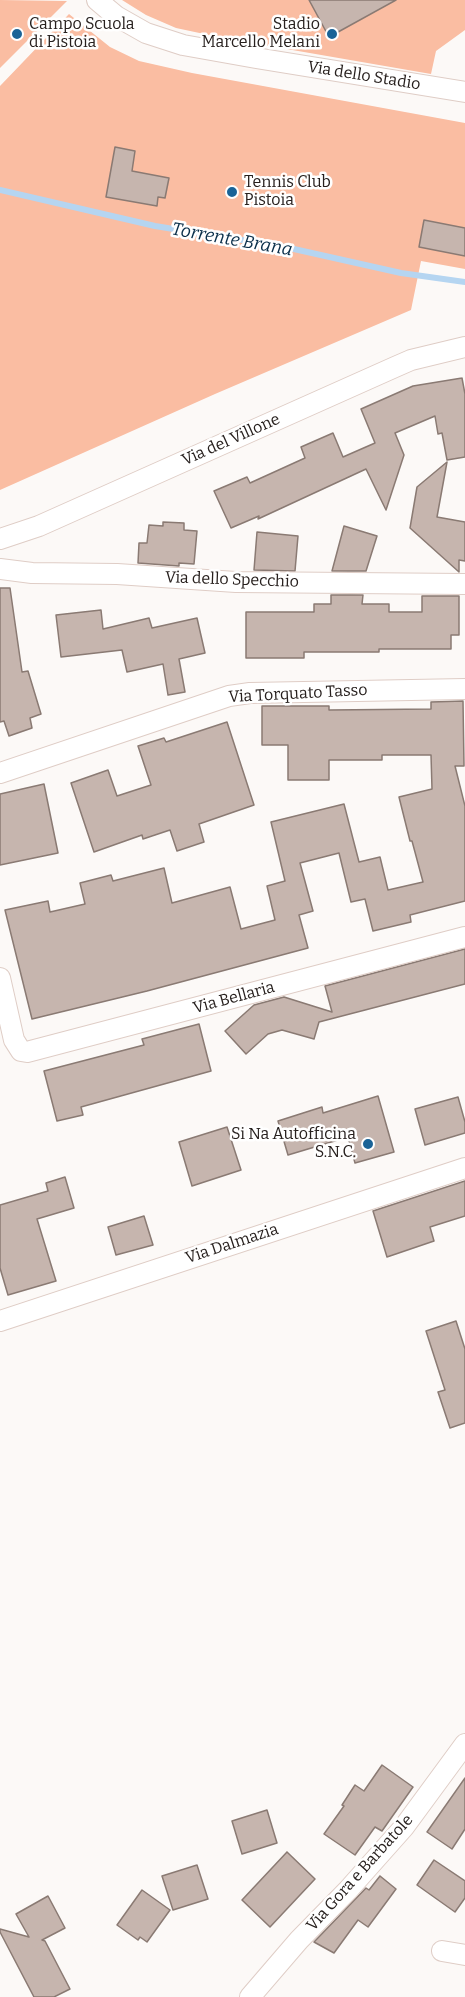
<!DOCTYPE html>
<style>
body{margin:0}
canvas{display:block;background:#fcf9f7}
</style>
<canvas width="465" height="1997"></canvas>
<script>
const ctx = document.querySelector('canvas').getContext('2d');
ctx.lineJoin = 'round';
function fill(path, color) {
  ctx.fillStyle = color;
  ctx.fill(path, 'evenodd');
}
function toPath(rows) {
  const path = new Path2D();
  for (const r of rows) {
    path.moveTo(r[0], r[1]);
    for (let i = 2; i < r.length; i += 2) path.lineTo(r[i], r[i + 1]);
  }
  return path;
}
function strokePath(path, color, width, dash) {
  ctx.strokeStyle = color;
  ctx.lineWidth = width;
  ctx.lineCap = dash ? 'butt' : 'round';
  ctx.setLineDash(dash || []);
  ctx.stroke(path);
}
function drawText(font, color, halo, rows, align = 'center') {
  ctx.font = font + ' Bitter,serif';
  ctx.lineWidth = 5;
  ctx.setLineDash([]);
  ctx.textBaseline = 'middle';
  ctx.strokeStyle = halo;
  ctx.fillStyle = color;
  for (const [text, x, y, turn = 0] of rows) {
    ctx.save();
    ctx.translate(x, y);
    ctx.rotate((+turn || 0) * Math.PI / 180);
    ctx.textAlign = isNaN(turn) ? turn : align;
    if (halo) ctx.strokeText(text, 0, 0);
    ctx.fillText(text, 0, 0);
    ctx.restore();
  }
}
const green = toPath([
 [0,0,67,1,0,68],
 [122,0,465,0,465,30,436,51,431,74,223,38,176,28,146,15],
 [69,14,110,47,139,61,192,73,465,123,465,269,421,261,411,310,215,394,0,490,0,86]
]);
const stream = toPath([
 [0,190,155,226,285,247,401,273,465,282]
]);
const building = toPath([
 [309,0,396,0,329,37,309,0],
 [115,147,135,151,132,171,169,178,165,198,158,197,157,206,106,197,115,147],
 [424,220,465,228,465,256,419,247,424,220],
 [462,378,465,394,465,457,447,460,442,433,438,434,435,416,395,433,404,455,386,510,366,469,258,519,259,516,231,528,214,491,247,477,250,483,305,458,301,447,333,433,343,457,375,443,361,409,413,386,462,378],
 [447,462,437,517,465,522,465,561,459,560,459,572,410,528,417,487,447,462],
 [163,522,184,523,184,530,197,531,194,564,179,563,179,566,138,563,139,543,147,543,149,525,163,526,163,522],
 [344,526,377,536,366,571,332,571,344,526],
 [257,532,298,536,295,571,254,570,257,532],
 [0,588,10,588,22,672,28,671,41,714,30,718,32,728,9,736,4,721,0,722,0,588],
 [331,595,363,595,362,604,389,604,389,612,422,612,422,596,459,596,459,635,451,635,451,649,379,649,379,652,304,652,304,658,246,658,246,612,314,612,314,604,331,604,331,595],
 [101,610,103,629,149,618,152,628,197,618,205,653,179,659,185,692,168,695,163,664,127,672,122,650,61,657,56,615,101,610],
 [463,701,464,766,455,766,465,806,465,901,410,915,411,922,373,931,365,899,351,902,339,853,300,863,313,911,299,915,308,948,147,991,32,1019,5,910,48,901,50,912,85,904,80,883,111,875,113,881,164,868,172,903,230,887,241,929,275,920,267,886,285,881,271,822,344,804,359,862,380,857,388,890,423,882,412,841,410,841,399,797,432,789,431,755,382,755,382,760,329,760,329,780,288,780,288,745,262,745,262,706,329,706,329,710,431,709,431,702,463,701],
 [227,722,254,805,199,824,204,842,177,851,170,830,143,839,142,835,94,852,71,783,108,770,117,796,151,785,138,746,164,738,166,742,227,722],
 [44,784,58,853,0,865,0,794,44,784],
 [465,949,465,984,319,1022,314,1039,282,1030,268,1034,246,1054,225,1031,254,1005,284,997,332,1012,325,986,465,949],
 [199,1024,211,1071,81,1107,83,1115,57,1121,44,1071,144,1045,142,1039,199,1024],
 [378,1096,394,1152,355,1163,348,1137,288,1155,278,1121,322,1107,323,1113,378,1096],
 [458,1097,465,1122,465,1133,425,1145,415,1109,458,1097],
 [227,1127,241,1170,192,1186,179,1142,227,1127],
 [65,1177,74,1208,37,1219,56,1281,8,1295,0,1268,0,1205,48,1191,46,1183,65,1177],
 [465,1181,465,1216,430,1227,434,1241,387,1257,373,1211,465,1181],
 [144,1216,153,1245,116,1255,108,1227,144,1216],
 [456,1321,465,1349,465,1423,450,1428,438,1392,445,1390,426,1331,456,1321],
 [382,1765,413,1787,382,1831,375,1827,355,1855,324,1834,344,1806,342,1805,355,1785,364,1791,382,1765],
 [465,1778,465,1829,452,1849,427,1832,465,1778],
 [267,1810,277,1843,242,1854,232,1821,267,1810],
 [287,1852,315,1879,270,1927,242,1900,287,1852],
 [434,1860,465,1881,465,1898,455,1912,417,1885,434,1860],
 [197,1865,208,1899,173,1910,162,1876,197,1865],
 [380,1876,396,1889,368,1927,358,1920,334,1953,314,1942,366,1888,369,1890,380,1876],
 [142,1890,170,1910,147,1942,140,1937,138,1940,117,1925,142,1890],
 [48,1896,65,1928,42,1940,45,1941,70,1989,54,1997,34,1997,0,1932,0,1929,29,1937,16,1914,48,1896]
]);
const minor = toPath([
 [97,0,116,16,146,33,183,45,256,58,465,92],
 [0,539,39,526,395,367,411,360,465,347],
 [0,569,32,573,117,574,236,582,465,584],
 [0,773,229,696,250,693,465,689],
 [0,978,14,1040,21,1051,27,1052,465,937],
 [0,1321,465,1168],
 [442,1951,465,1955],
 [250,1997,299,1940,348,1890,404,1827,465,1744]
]);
const markers = [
 [17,34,6,"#1a6397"],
 [332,34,6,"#1a6397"],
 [232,192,6,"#1a6397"],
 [368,1144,6,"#1a6397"]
];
const poiNames = [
 ["Campo Scuola",29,25],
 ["di Pistoia",29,43],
 ["Stadio",320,25,"right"],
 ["Marcello Melani",320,43,"right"],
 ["Tennis Club",244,183],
 ["Pistoia",244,201],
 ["Si Na Autofficina",356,1135,"right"],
 ["S.N.C.",356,1153,"right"]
];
const streetNames = [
 ["Via dello Stadio",364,76,9],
 ["Via del Villone",231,440,-24],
 ["Via dello Specchio",232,580,2],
 ["Via Torquato Tasso",298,694,-3],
 ["Via Bellaria",234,998,-15],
 ["Via Dalmazia",232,1244,-18],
 ["Via Gora e Barbatole",360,1873,-48]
];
const waterNames = [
 ["Torrente Brana",232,240,10]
];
fill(green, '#fabda2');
strokePath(stream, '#b5d5f1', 6);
fill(building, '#c6b5ae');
strokePath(building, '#8a7a73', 1.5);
strokePath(minor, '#dfcdc6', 22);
strokePath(minor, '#fff', 20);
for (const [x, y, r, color] of markers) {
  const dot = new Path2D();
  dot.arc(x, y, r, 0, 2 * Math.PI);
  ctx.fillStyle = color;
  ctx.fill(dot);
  strokePath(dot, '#fff', 2);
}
drawText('16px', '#27201e', '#fff', poiNames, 'left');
drawText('16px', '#27201e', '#fff', streetNames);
drawText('italic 18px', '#092e49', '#fff', waterNames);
</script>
